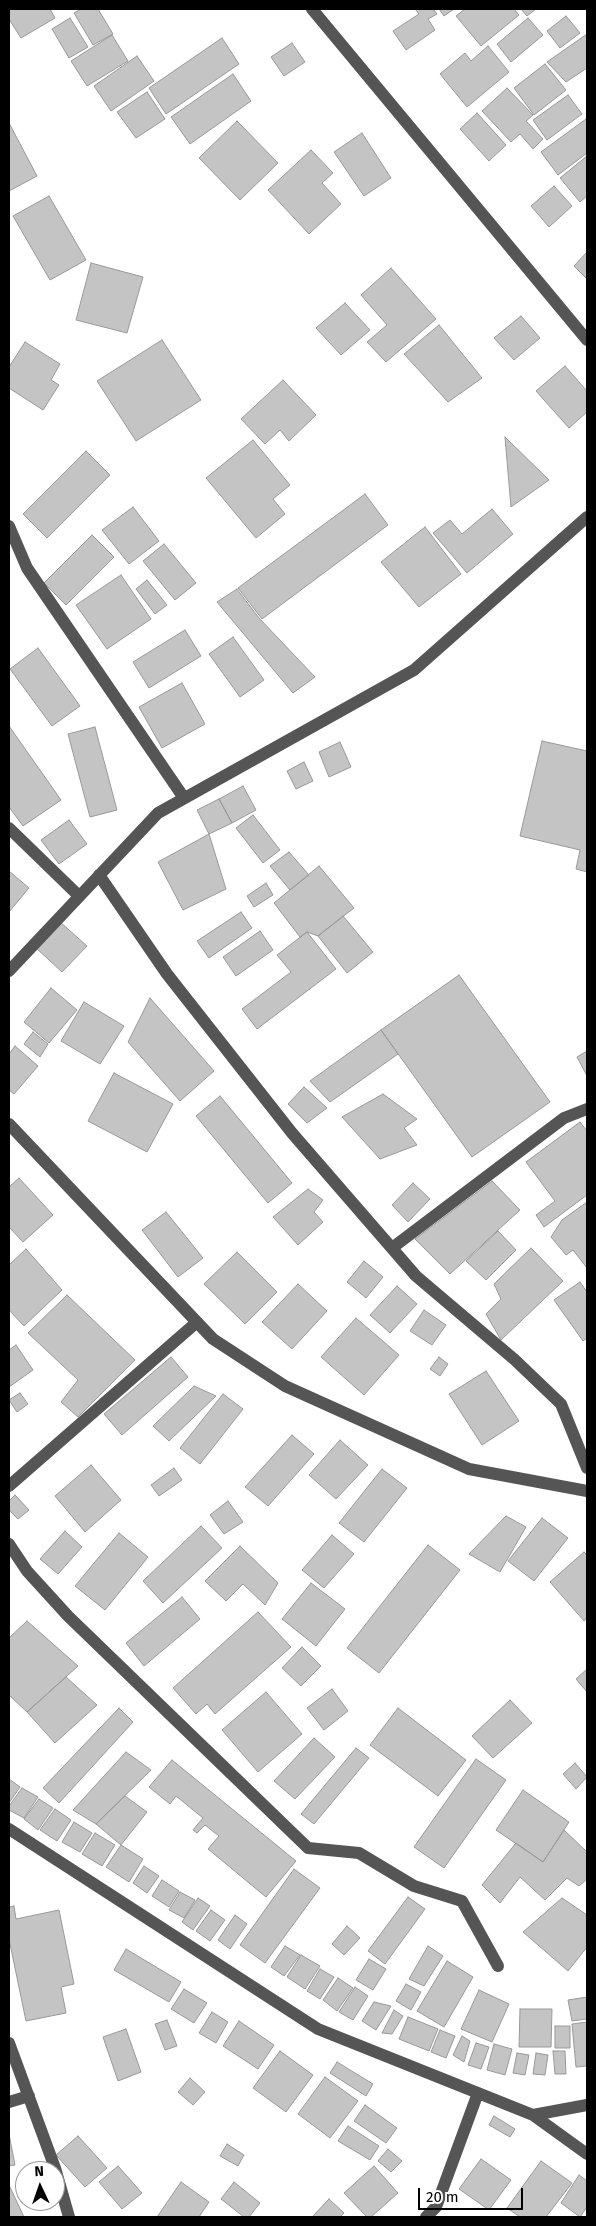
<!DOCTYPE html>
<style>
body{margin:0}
#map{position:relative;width:596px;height:2226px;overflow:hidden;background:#fff;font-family:"Fira Sans",sans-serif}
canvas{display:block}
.frame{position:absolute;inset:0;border:10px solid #000;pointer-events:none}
.north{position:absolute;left:15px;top:2161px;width:50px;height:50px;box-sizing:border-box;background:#fff;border:1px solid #999;border-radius:50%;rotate:357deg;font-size:14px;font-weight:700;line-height:20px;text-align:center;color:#000}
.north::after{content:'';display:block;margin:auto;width:18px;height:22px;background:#000;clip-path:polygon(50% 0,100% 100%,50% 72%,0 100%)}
.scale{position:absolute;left:418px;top:2188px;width:105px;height:22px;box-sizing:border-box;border:2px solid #000;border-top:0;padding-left:6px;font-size:15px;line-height:18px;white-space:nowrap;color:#000;-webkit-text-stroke:4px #fff;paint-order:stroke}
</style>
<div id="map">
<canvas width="596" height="2226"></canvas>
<div class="frame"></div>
<div class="north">N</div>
<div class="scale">20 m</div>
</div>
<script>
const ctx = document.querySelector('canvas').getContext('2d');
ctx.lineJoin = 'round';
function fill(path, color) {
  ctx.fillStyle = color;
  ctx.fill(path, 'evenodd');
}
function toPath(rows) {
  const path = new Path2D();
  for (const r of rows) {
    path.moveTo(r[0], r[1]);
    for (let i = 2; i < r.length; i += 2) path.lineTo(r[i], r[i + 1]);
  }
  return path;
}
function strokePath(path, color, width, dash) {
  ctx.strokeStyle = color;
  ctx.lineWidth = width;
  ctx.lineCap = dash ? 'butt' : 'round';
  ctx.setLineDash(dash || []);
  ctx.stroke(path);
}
const building = toPath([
 [9,9,50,9,55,18,21,38,9,19,9,9],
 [81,9,98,9,113,34,93,45,74,13,81,9],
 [415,9,433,9,437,14,428,19,435,30,406,50,393,31,419,14,415,9],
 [439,9,454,9,444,16,439,9],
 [465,9,514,9,519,15,481,46,456,16,465,9],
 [521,9,536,9,527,16,521,9],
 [566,16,580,33,560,48,547,31,566,16],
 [70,18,88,47,69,58,52,29,70,18],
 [528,18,543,35,511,62,497,44,528,18],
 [587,34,587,68,566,82,547,62,587,34],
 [112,35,128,61,87,86,71,61,112,35],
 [222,38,239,64,166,114,149,88,222,38],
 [292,43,305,62,284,76,271,57,292,43],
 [488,46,509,72,467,107,440,74,465,53,471,61,488,46],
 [137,56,154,81,111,111,94,86,137,56],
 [545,64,566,90,534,115,514,88,545,64],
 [233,74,251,101,190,144,171,117,233,74],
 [507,88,533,115,526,121,543,139,533,149,520,134,511,142,482,111,507,88],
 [147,92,165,119,136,138,117,112,147,92],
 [568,95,582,114,547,140,533,120,568,95],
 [477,113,506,145,489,161,460,129,477,113],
 [586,119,587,122,587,153,558,175,541,152,586,119],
 [237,121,278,163,240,200,199,158,237,121],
 [9,123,37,176,9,191,9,123],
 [362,133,391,178,364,196,334,152,362,133],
 [311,150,333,173,322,183,341,204,309,234,268,190,311,150],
 [587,156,587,196,580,202,560,178,587,156],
 [554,186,572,206,549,227,531,206,554,186],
 [49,196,86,260,50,280,13,216,49,196],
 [587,252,587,279,574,266,587,252],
 [91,263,143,277,127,333,76,320,91,263],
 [391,268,436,319,386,362,367,342,387,325,361,295,391,268],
 [345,303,370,330,341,355,316,328,345,303],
 [521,316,540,338,514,360,494,338,521,316],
 [439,325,482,378,448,402,404,354,439,325],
 [162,340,201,400,136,441,97,381,162,340],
 [25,342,60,364,51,380,59,385,43,410,9,388,9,367,25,342],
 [565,366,587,391,587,412,569,428,536,391,565,366],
 [283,380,316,415,289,441,280,430,265,444,241,419,283,380],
 [505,437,549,480,511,507,505,437],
 [253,440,290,485,273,499,285,514,256,538,206,478,253,440],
 [86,451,110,475,47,538,23,514,86,451],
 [365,494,388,525,262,619,238,588,365,494],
 [133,507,159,541,129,564,102,530,133,507],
 [492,509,513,534,467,573,433,533,450,520,462,534,492,509],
 [425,527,461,574,419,607,381,562,425,527],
 [92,535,114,557,66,605,44,583,92,535],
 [164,544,196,583,175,600,143,561,164,544],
 [121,575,151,619,107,649,76,605,121,575],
 [147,580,167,605,155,614,136,589,147,580],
 [237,589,259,618,315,677,293,693,217,602,237,589],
 [185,630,201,656,149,688,133,662,185,630],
 [233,637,264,680,240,697,209,654,233,637],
 [38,648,80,706,52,726,10,669,38,648],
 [182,683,205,724,162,748,139,707,182,683],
 [9,726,61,800,23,826,9,807,9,726],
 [95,727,117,810,90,817,68,734,95,727],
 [542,741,587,751,587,872,576,869,580,850,520,836,542,741],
 [340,742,351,767,329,777,319,752,340,742],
 [304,762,313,781,296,789,287,771,304,762],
 [243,786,256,810,232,823,219,799,243,786],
 [219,799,232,823,209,834,197,810,219,799],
 [253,815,280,850,263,863,236,828,253,815],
 [69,820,87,844,59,864,41,840,69,820],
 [209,834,226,889,183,910,158,862,209,834],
 [289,852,309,875,290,890,270,866,289,852],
 [319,866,354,908,318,936,307,932,300,937,274,903,319,866],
 [9,871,29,888,9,912,9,871],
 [266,883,273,895,254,907,247,896,266,883],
 [241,912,252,928,209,958,197,941,241,912],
 [343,916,373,952,347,973,318,936,343,916],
 [59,921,87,946,62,972,35,947,59,921],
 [260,931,273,950,236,976,223,957,260,931],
 [307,932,336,969,257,1029,242,1009,291,972,277,955,307,932],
 [459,975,550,1102,472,1157,381,1030,459,975],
 [51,988,77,1010,49,1043,24,1022,51,988],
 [150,998,214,1071,180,1101,128,1042,150,998],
 [84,1002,124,1026,100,1064,61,1041,84,1002],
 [381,1030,398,1054,330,1102,310,1081,381,1030],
 [33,1032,48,1044,40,1057,24,1044,33,1032],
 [15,1046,38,1066,14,1094,9,1090,9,1054,15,1046],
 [587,1051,587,1076,577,1057,587,1051],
 [114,1073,173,1104,147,1152,88,1121,114,1073],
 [304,1087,327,1108,307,1123,288,1104,304,1087],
 [383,1094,417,1119,404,1128,417,1145,380,1159,342,1117,383,1094],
 [220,1096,292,1183,268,1203,196,1116,220,1096],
 [580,1122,587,1131,587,1195,544,1227,536,1215,555,1201,526,1162,580,1122],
 [19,1178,53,1215,23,1242,9,1227,9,1187,19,1178],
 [492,1181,520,1210,450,1274,415,1239,492,1181],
 [413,1183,430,1199,408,1222,392,1205,413,1183],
 [308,1189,323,1200,314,1212,323,1222,298,1245,273,1217,308,1189],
 [587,1202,587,1268,573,1250,566,1255,551,1237,562,1220,587,1202],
 [166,1212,203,1258,178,1277,142,1230,166,1212],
 [498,1231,516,1250,486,1280,466,1261,498,1231],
 [531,1248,563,1281,501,1340,486,1314,501,1299,494,1284,531,1248],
 [26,1249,62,1290,24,1326,9,1310,9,1265,26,1249],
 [237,1252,277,1292,245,1324,204,1284,237,1252],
 [364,1261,383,1277,366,1298,347,1282,364,1261],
 [580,1282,587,1292,587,1338,583,1341,554,1300,580,1282],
 [298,1284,327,1311,292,1349,262,1322,298,1284],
 [397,1286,417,1304,390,1333,370,1315,397,1286],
 [67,1295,135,1360,78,1417,61,1402,78,1380,28,1333,67,1295],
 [424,1310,446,1325,432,1345,410,1331,424,1310],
 [356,1318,399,1355,364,1395,321,1357,356,1318],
 [16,1345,33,1370,9,1387,9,1350,16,1345],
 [171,1357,188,1377,122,1435,104,1414,171,1357],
 [439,1357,448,1364,440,1376,430,1369,439,1357],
 [486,1371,519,1421,482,1445,449,1394,486,1371],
 [194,1386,216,1396,169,1441,153,1426,194,1386],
 [20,1393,28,1404,17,1412,9,1400,20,1393],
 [223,1394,243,1409,200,1464,180,1448,223,1394],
 [292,1435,314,1454,268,1506,245,1487,292,1435],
 [340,1440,368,1465,336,1499,309,1475,340,1440],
 [91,1465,121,1500,85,1532,55,1496,91,1465],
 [174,1468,182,1480,159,1496,151,1485,174,1468],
 [382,1469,407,1488,364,1542,339,1523,382,1469],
 [15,1495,29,1510,18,1519,9,1510,9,1501,15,1495],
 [228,1501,243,1522,224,1534,210,1515,228,1501],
 [506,1516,526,1527,500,1572,469,1554,506,1516],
 [542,1518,568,1538,534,1581,508,1561,542,1518],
 [201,1526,222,1548,163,1603,143,1581,201,1526],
 [65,1531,82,1547,58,1574,40,1559,65,1531],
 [119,1533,148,1557,105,1610,75,1586,119,1533],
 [332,1535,354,1554,324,1588,302,1570,332,1535],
 [428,1545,460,1570,379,1673,347,1648,428,1545],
 [240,1546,278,1583,265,1605,243,1584,226,1601,205,1581,240,1546],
 [584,1552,587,1555,587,1617,584,1621,550,1582,584,1552],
 [311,1583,345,1609,316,1646,282,1619,311,1583],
 [182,1597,200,1619,144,1666,126,1643,182,1597],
 [258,1612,291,1647,215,1714,207,1704,196,1714,173,1688,258,1612],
 [27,1621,78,1666,27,1712,9,1695,9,1638,27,1621],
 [302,1647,321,1666,301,1686,282,1668,302,1647],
 [587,1669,587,1692,576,1679,587,1669],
 [66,1677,97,1705,55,1743,27,1712,66,1677],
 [332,1689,348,1711,324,1730,307,1708,332,1689],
 [266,1692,302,1734,258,1772,222,1730,266,1692],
 [510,1700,532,1723,493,1758,472,1736,510,1700],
 [119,1708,133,1722,59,1803,43,1788,119,1708],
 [398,1708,466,1760,438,1796,370,1745,398,1708],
 [314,1738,335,1757,295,1799,274,1781,314,1738],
 [356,1748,369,1758,314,1824,301,1814,356,1748],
 [126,1752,151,1770,96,1824,73,1810,126,1752],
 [476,1759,506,1780,444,1868,414,1847,476,1759],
 [172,1760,296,1861,266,1897,208,1849,219,1836,205,1825,197,1833,193,1830,203,1818,176,1796,170,1804,149,1787,172,1760],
 [575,1763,587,1777,576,1789,563,1774,575,1763],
 [9,1779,20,1787,9,1803,9,1779],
 [22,1788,38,1797,24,1818,9,1810,9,1806,22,1788],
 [523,1790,569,1822,543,1862,496,1830,523,1790],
 [125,1796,147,1812,121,1845,96,1824,125,1796],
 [39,1799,53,1808,38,1830,24,1819,39,1799],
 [55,1809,71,1820,57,1841,40,1830,55,1809],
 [74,1822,92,1833,80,1852,62,1842,74,1822],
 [564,1830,587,1852,587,1879,579,1886,567,1878,545,1900,520,1877,500,1903,482,1885,516,1843,543,1862,564,1830],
 [95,1833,115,1845,102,1866,82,1854,95,1833],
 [121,1845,143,1859,129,1882,106,1867,121,1845],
 [144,1866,159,1876,147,1893,133,1883,144,1866],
 [294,1869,320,1888,265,1963,240,1945,294,1869],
 [162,1880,179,1891,169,1907,152,1896,162,1880],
 [180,1892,195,1900,184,1918,169,1910,180,1892],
 [408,1897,425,1909,385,1964,368,1951,408,1897],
 [198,1898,210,1906,193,1930,182,1922,198,1898],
 [562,1898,587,1915,587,1947,568,1971,523,1932,562,1898],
 [14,1906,16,1919,59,1910,74,1984,61,1987,66,2013,26,2021,9,1939,9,1907,14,1906],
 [211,1910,225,1920,210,1941,196,1931,211,1910],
 [235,1915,247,1924,230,1949,218,1940,235,1915],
 [347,1926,360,1938,344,1955,332,1944,347,1926],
 [285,1946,300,1955,284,1976,271,1967,285,1946],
 [428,1946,443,1956,424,1986,409,1979,428,1946],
 [126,1949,181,1982,169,2002,114,1970,126,1949],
 [301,1955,320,1966,305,1989,287,1977,301,1955],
 [369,1959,386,1969,373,1990,356,1980,369,1959],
 [447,1961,473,1977,444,2027,417,2011,447,1961],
 [320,1969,334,1977,320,1999,307,1991,320,1969],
 [338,1978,353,1988,337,2011,323,2000,338,1978],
 [406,1984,421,1992,411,2010,396,2001,406,1984],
 [355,1987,368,1996,353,2020,339,2012,355,1987],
 [184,1989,207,2003,194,2023,171,2009,184,1989],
 [479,1990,509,2004,492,2042,461,2029,479,1990],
 [587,1997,587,2019,572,2021,568,2000,587,1997],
 [374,2002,391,2006,376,2030,362,2021,374,2002],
 [520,2009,552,2009,551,2047,519,2047,520,2009],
 [394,2010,403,2016,392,2034,382,2033,394,2010],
 [212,2012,228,2022,216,2043,199,2033,212,2012],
 [408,2017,438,2029,429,2051,399,2039,408,2017],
 [167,2020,177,2046,165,2050,155,2024,167,2020],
 [239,2021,274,2045,258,2069,223,2046,239,2021],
 [587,2022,587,2066,576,2067,572,2024,587,2022],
 [555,2026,570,2026,570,2048,555,2048,555,2026],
 [126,2029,141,2072,118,2081,103,2037,126,2029],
 [440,2030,455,2036,446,2058,431,2052,440,2030],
 [462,2036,470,2041,464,2062,453,2055,462,2036],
 [476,2043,489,2047,481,2069,468,2065,476,2043],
 [494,2044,512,2049,505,2075,487,2070,494,2044],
 [280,2051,313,2075,286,2112,253,2088,280,2051],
 [553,2051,565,2051,566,2074,555,2074,553,2051],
 [517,2053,529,2055,525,2075,513,2073,517,2053],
 [536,2053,548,2055,545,2075,533,2074,536,2053],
 [337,2062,373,2084,366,2096,330,2073,337,2062],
 [325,2077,358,2101,330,2138,298,2114,325,2077],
 [190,2078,205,2092,193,2105,178,2092,190,2078],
 [365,2105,397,2128,386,2143,354,2121,365,2105],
 [494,2116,515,2129,510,2137,489,2125,494,2116],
 [348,2126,379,2146,370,2160,338,2141,348,2126],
 [9,2134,15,2165,9,2166,9,2134],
 [78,2136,107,2168,85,2187,56,2155,78,2136],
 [227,2144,244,2155,238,2166,220,2156,227,2144],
 [388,2149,402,2161,391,2172,378,2161,388,2149],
 [481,2159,511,2180,489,2210,459,2189,481,2159],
 [541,2161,572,2183,546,2217,520,2217,507,2208,541,2161],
 [118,2166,142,2193,122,2209,99,2182,118,2166],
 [374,2166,398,2193,371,2217,367,2217,344,2193,374,2166],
 [579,2175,587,2181,587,2207,580,2217,561,2203,579,2175],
 [181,2182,209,2202,199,2217,157,2217,181,2182],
 [234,2182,260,2203,249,2217,244,2217,221,2199,234,2182],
 [9,2185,24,2217,9,2217,9,2185],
 [329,2199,344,2213,340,2217,312,2217,329,2199]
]);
const minor = toPath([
 [312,9,587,340],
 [9,526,27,568,184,798],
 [9,828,79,896],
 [99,875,167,974,292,1133,416,1276,515,1360,561,1404,587,1468],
 [9,971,158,813,414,670,587,517],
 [9,1124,213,1339,285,1386,469,1469,587,1491],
 [392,1248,564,1118,587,1109],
 [9,1486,197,1322],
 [9,1544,27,1571,68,1616,308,1848,359,1853,414,1886,462,1901,498,1966],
 [9,1829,318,2029,533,2115,587,2154],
 [9,2043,55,2168,69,2217],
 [9,2102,29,2096],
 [533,2115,587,2105],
 [426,2217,436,2207,478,2093]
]);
fill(building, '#c4c4c4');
strokePath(building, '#999', 1);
strokePath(minor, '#555', 12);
</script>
